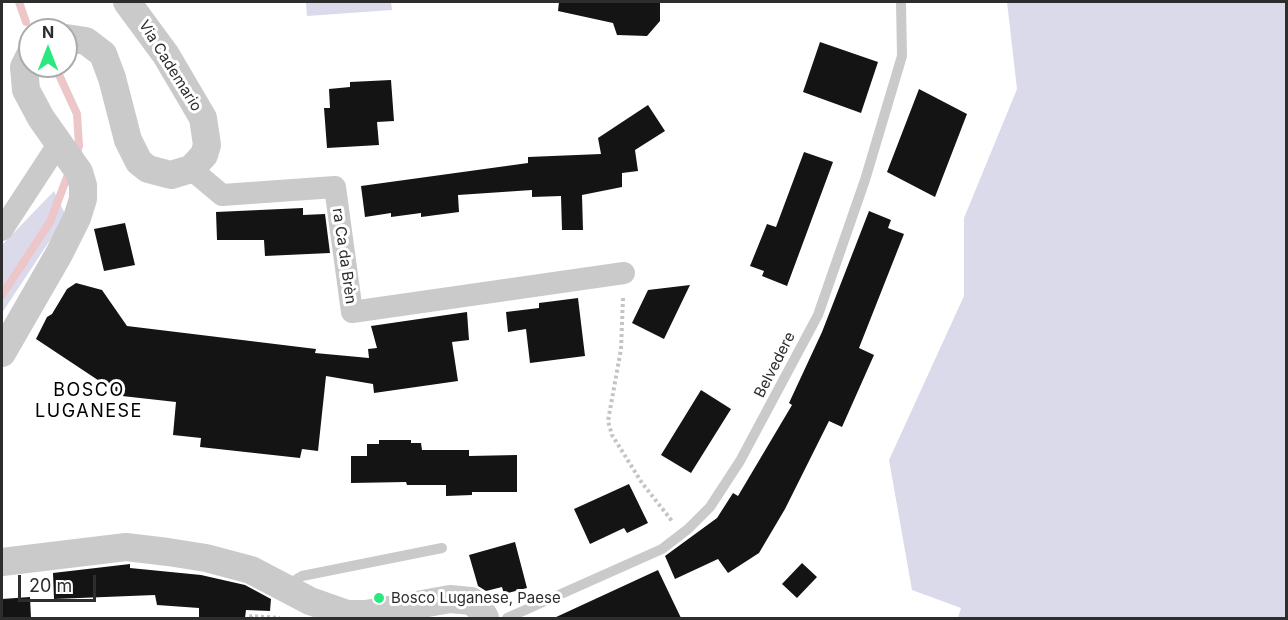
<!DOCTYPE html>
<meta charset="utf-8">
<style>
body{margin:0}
#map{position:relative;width:1288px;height:620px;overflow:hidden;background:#fff;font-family:Inter,sans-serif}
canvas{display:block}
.frame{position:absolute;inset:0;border:3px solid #2d2d2d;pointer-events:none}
.north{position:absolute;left:18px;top:18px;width:60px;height:60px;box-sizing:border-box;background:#fff;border:2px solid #ababab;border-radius:50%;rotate:0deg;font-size:16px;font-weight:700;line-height:24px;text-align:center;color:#2d2d2d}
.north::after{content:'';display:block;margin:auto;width:21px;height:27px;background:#2be87e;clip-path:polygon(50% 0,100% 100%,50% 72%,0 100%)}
.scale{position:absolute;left:18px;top:575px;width:78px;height:27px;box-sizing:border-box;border:3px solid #2d2d2d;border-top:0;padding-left:8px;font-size:18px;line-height:21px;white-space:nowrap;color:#2d2d2d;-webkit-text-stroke:4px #fff;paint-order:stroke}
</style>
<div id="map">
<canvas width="1288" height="620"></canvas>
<div class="frame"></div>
<div class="north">N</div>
<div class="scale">20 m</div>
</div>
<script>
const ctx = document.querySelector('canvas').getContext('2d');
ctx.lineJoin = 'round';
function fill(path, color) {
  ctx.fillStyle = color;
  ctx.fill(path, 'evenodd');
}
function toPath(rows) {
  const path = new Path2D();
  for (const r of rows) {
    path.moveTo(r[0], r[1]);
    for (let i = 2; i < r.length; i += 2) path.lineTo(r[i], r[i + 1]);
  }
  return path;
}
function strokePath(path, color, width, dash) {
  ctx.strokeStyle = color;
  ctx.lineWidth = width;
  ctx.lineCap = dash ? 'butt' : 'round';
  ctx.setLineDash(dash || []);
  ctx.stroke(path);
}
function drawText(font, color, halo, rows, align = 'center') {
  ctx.font = font + ' Inter,sans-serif';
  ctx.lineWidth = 6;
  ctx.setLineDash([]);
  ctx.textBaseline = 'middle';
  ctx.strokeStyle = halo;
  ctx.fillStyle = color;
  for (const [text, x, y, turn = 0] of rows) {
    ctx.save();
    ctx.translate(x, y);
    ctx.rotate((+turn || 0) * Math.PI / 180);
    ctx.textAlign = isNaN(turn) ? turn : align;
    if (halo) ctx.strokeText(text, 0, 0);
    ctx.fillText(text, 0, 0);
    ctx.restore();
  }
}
const green = toPath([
 [306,2,391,2,392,10,307,16],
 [1007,2,1286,2,1286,618,958,618,961,608,912,590,889,460,964,296,964,218,1017,89],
 [54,191,66,216,2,313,2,245]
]);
const stream = toPath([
 [19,2,26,22],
 [55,66,77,114,79,146,76,155],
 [2,295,50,222,69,172]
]);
const building = toPath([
 [559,2,660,2,660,21,647,36,617,35,613,23,558,11],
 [820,42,878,62,861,113,803,92],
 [391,80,394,121,377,122,379,145,327,148,324,108,330,108,329,89,350,87,350,82],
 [919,89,967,114,935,197,887,172],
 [648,105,665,131,635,150,638,171,622,173,622,187,582,195,583,230,562,230,561,196,532,197,532,190,458,195,459,212,421,217,421,213,391,217,391,213,365,217,361,186,528,163,528,157,601,154,598,138],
 [804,152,833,162,787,286,762,276,764,271,750,266,767,224,776,227],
 [303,208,303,215,325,214,330,253,265,256,264,240,217,240,216,212],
 [869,211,891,220,888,228,904,234,859,348,874,355,842,427,829,421,785,509,759,553,728,573,718,559,675,579,665,556,717,518,733,493,738,496,792,405,789,403,822,332],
 [125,223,135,265,104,271,94,229],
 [76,283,102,290,127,326,316,349,315,353,369,358,368,349,377,348,371,326,467,312,469,340,452,342,458,381,374,393,373,384,326,376,318,451,302,449,300,458,200,447,201,438,173,435,176,402,122,396,36,339,47,317,52,314,67,289],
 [690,285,664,339,632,323,648,290],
 [578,298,585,356,530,363,526,329,508,332,506,312,539,308,539,303],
 [701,390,731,409,691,473,661,455],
 [379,440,411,440,411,443,421,443,422,450,469,450,469,456,517,455,517,492,472,492,472,495,446,496,446,485,407,485,406,482,351,483,351,456,367,456,367,444,379,444],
 [629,484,648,523,627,533,624,528,590,544,574,509],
 [515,542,527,588,504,594,502,587,486,591,478,586,469,555],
 [802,563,817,577,797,598,782,584],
 [130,564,130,568,201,575,245,585,271,599,270,611,246,610,245,618,199,618,199,608,157,605,155,595,54,599,53,573],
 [658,570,681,618,554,618],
 [30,597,31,618,2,618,2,599]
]);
const path = toPath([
 [623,298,621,349,608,421,612,435,642,483,672,521],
 [251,618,251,616,280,618]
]);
const service = toPath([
 [285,586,302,576,442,548],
 [507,618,662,549,688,529,710,507,740,461,818,315,865,180,902,56,901,2]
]);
const minor = toPath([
 [191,169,222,195,335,187,352,312,624,273],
 [2,230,59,143]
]);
const tertiary = toPath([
 [66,38,86,41,103,54,112,78,128,140,139,162,148,169,171,175,191,169,204,155,207,145,203,118,166,55,127,2],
 [2,353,59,254,77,218,83,199,83,185,79,172,41,118,26,90,24,67,30,55],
 [2,562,126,547,168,552,206,558,251,570,310,601,347,614,366,614,450,599,471,601,479,607,485,618]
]);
const markers = [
 [379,598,6,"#2be87e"]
];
const streetNames = [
 ["Via Cademario",170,66,58],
 ["ra Ca da Brèn",344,256,82],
 ["Belvedere",775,365,-63]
];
const poiNames = [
 ["Bosco Luganese, Paese",391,598]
];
const quarterNames = [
 ["BOSCO",89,391],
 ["LUGANESE",89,412]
];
fill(green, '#dadaeb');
strokePath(stream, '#ecc6c9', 8);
fill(building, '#141414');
strokePath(path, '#c4c4c4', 4, [3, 3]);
strokePath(service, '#cacaca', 10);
strokePath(minor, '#cacaca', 22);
strokePath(tertiary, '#cacaca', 28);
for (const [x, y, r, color] of markers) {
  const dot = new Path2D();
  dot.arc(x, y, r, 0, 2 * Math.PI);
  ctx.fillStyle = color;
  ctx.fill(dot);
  strokePath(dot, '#fff', 2);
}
drawText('15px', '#2d2d2d', '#fff', streetNames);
drawText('15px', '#2d2d2d', '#fff', poiNames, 'left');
ctx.letterSpacing = '1.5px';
drawText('18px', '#000', '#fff', quarterNames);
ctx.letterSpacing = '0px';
</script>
